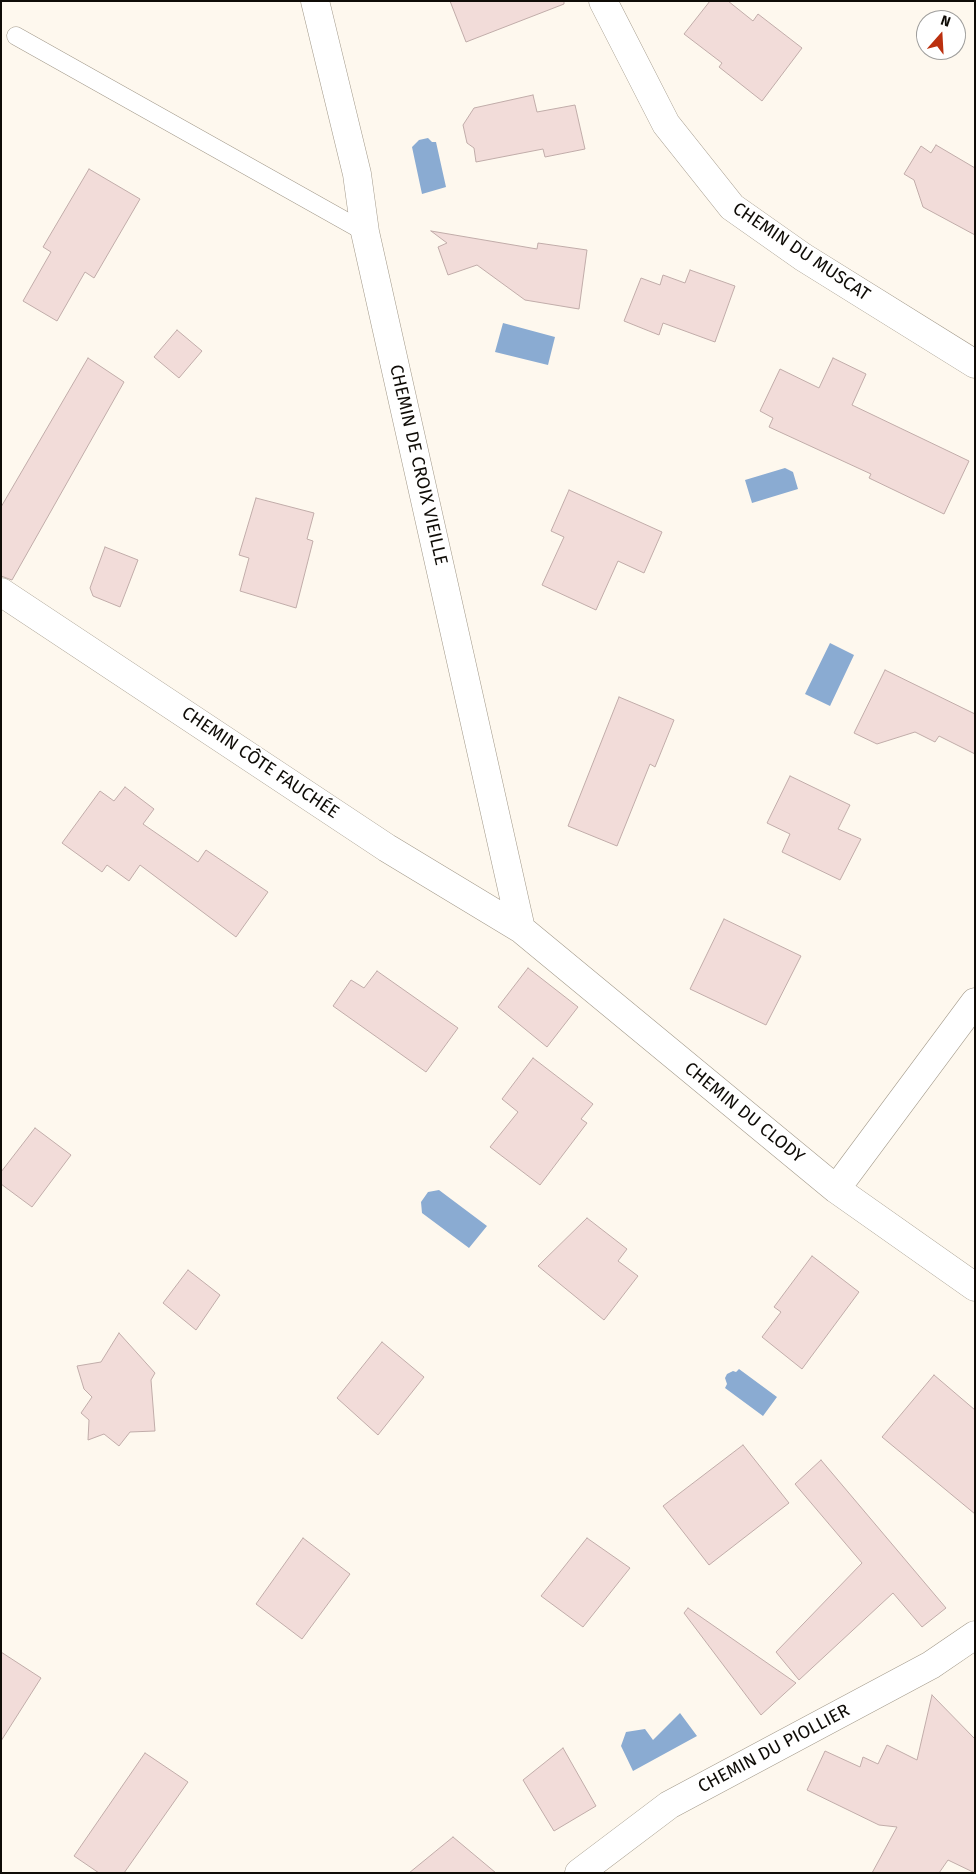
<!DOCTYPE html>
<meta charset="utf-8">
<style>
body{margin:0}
#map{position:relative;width:976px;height:1874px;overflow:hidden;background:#fef8ee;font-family:"Fira Sans",sans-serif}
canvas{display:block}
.frame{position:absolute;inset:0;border:2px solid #0f0c07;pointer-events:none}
.north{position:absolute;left:916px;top:10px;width:50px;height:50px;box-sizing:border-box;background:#fff;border:1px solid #9f9e9c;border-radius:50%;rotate:19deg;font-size:14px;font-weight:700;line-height:20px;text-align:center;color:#0f0c07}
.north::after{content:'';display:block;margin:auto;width:18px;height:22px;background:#bb300f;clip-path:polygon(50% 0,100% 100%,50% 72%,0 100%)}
</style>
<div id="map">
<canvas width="976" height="1874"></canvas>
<div class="frame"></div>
<div class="north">N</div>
</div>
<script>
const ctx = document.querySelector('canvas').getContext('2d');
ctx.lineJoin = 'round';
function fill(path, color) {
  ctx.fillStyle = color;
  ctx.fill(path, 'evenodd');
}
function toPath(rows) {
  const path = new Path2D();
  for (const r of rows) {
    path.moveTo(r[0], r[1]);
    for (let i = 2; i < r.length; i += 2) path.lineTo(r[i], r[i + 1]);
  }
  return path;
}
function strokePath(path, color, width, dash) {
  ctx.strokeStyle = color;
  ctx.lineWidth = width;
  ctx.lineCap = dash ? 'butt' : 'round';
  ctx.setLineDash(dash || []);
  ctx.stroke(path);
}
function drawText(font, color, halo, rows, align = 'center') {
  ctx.font = font + ' "Fira Sans",sans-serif';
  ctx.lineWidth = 4;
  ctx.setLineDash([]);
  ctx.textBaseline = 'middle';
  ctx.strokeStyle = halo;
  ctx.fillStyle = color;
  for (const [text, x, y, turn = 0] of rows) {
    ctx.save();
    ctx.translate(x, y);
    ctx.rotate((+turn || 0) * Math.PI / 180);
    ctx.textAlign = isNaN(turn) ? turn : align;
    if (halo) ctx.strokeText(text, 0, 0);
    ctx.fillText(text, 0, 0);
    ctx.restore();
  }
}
const water = toPath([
 [428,138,432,142,436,142,446,187,422,194,412,147,419,140],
 [503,323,555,337,548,365,495,352],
 [785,468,793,472,798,489,752,503,745,480],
 [830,643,854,655,830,706,805,694],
 [439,1190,487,1226,469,1248,422,1213,421,1202,428,1192],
 [739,1369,777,1397,763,1416,725,1388,727,1384,725,1378,727,1374,733,1371,736,1372],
 [680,1713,697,1736,633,1771,621,1746,626,1732,645,1729,653,1740]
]);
const building = toPath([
 [450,1,564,1,564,4,466,42,450,1],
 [710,1,728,1,753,21,758,14,802,48,762,101,719,67,722,63,684,34,710,1],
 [533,95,537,112,575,105,585,149,545,157,543,149,476,162,474,148,467,143,463,125,474,108,533,95],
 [936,145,975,168,975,235,923,207,914,180,904,174,921,146,931,153,936,145],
 [89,169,140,199,94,278,85,272,57,321,23,301,51,252,43,247,89,169],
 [431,231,537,249,538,243,587,250,579,309,525,300,477,265,448,275,438,247,447,243,431,231],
 [690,270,735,286,715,342,663,323,659,335,624,321,641,278,660,285,663,275,685,283,690,270],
 [177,330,202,351,179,378,154,357,177,330],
 [88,358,124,382,12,580,1,576,1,507,88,358],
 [833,358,866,374,852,405,969,461,944,514,869,478,871,474,769,427,773,418,760,411,780,369,819,388,833,358],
 [569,490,662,532,644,573,618,561,596,610,542,585,564,537,551,531,569,490],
 [256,498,314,513,307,539,313,541,296,608,240,591,249,558,239,555,256,498],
 [105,547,138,560,120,607,93,596,90,588,105,547],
 [885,670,975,714,975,754,939,736,935,742,915,732,877,744,854,733,885,670],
 [619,697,674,720,655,767,650,764,617,846,568,826,619,697],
 [790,776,850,805,838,829,861,839,840,880,782,852,790,834,767,823,790,776],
 [125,787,154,809,143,824,198,862,206,850,268,892,236,937,140,865,129,881,107,865,102,872,62,843,100,791,114,801,125,787],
 [724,919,801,956,766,1025,690,989,724,919],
 [528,968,578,1007,547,1047,498,1007,528,968],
 [377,971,458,1028,426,1072,333,1006,351,980,364,988,377,971],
 [533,1058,593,1104,581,1119,587,1123,540,1185,490,1147,518,1112,502,1099,533,1058],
 [35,1128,71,1155,32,1207,1,1184,1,1172,35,1128],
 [587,1218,627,1249,618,1261,638,1276,604,1320,538,1266,587,1218],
 [812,1256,859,1292,802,1369,762,1337,781,1312,774,1307,812,1256],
 [188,1270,220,1295,196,1330,163,1303,188,1270],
 [119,1333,155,1373,151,1380,155,1431,130,1432,119,1446,104,1434,88,1440,89,1420,81,1413,92,1397,84,1389,77,1366,101,1362,119,1333],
 [382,1342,424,1377,378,1435,337,1398,382,1342],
 [934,1375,975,1410,975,1514,882,1437,934,1375],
 [743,1445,789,1503,709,1565,663,1506,743,1445],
 [821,1460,946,1608,922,1627,893,1593,799,1680,776,1652,862,1563,795,1484,821,1460],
 [303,1538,350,1574,302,1639,256,1604,303,1538],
 [587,1538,630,1568,583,1627,541,1596,587,1538],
 [688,1608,796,1683,761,1715,684,1613,688,1608],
 [1,1652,41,1678,1,1741,1,1652],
 [932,1695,975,1739,975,1873,948,1860,939,1873,872,1873,897,1827,879,1825,807,1790,825,1751,860,1767,863,1757,878,1764,887,1745,917,1760,932,1695],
 [563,1748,596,1806,554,1831,523,1780,563,1748],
 [145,1753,188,1782,124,1873,99,1873,74,1856,145,1753],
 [453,1837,496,1873,409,1873,453,1837]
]);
const lane = toPath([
 [16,36,365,232]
]);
const street = toPath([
 [315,1,357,174,365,232,521,929],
 [603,1,666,124,732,207,803,257,975,364],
 [1,592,387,848,521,929,836,1189,975,1287],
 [836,1189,975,1002],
 [579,1873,669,1805,931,1665,975,1635]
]);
const streetNames = [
 ["CHEMIN DU MUSCAT",801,252,34],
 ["CHEMIN DE CROIX VIEILLE",418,465,77],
 ["CHEMIN CÔTE FAUCHÉE",260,763,34],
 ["CHEMIN DU CLODY",744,1113,39],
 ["CHEMIN DU PIOLLIER",774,1749,-28]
];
fill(water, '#8aabd2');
fill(building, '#f2dcd9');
strokePath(building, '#c1aca9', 1);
strokePath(lane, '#a39a8b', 19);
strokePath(street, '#a39a8b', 29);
strokePath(lane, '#fff', 18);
strokePath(street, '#fff', 28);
drawText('18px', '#0f0c07', '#fff', streetNames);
</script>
